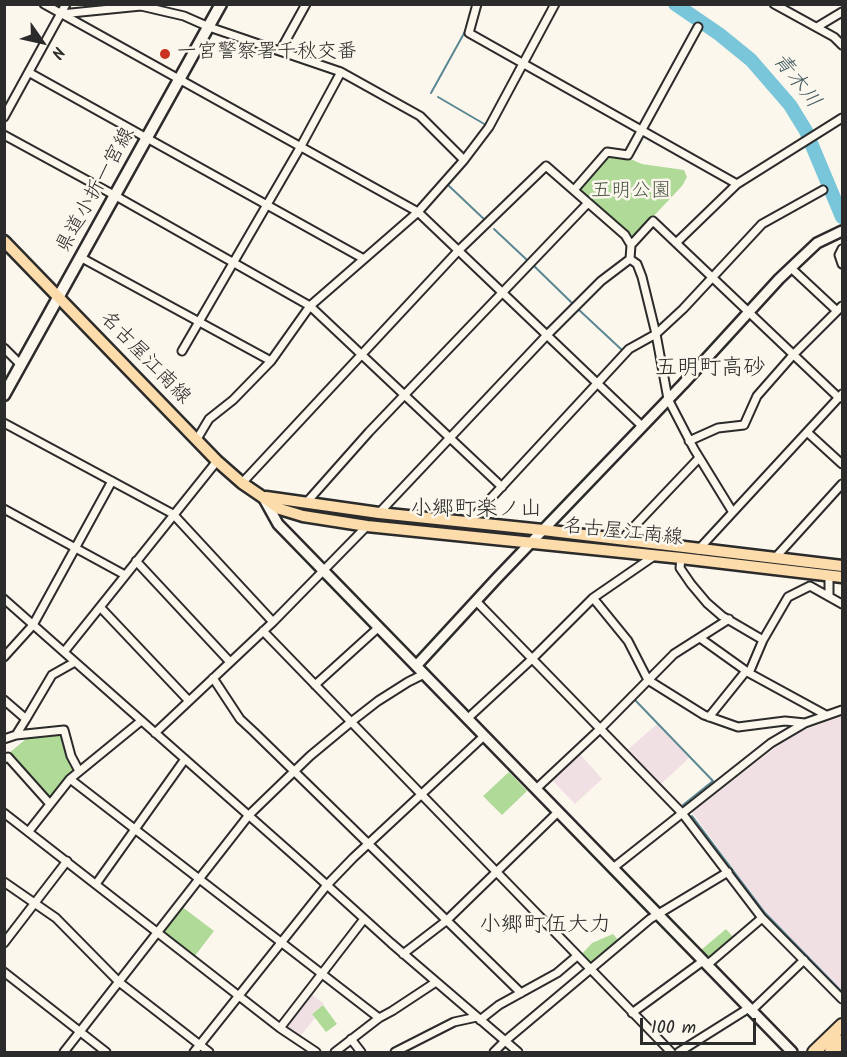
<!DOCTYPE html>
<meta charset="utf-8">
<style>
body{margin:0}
#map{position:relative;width:847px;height:1057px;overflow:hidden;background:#fbf7ec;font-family:Kalam,sans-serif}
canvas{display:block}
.frame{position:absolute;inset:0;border:6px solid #2b2b2b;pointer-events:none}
.north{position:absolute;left:12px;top:12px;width:60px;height:60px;-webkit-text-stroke:4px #fbf7ec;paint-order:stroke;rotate:124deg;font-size:16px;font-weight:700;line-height:24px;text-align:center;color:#2b2b2b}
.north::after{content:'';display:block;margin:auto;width:21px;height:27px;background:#2b2b2b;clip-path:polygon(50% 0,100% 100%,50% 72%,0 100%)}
.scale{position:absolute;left:640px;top:1018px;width:116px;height:27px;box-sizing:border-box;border:3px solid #2b2b2b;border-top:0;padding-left:8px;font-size:18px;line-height:21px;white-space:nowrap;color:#2b2b2b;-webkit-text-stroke:4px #fbf7ec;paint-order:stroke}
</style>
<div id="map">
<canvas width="847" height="1057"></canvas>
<div class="frame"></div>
<div class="north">N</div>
<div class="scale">100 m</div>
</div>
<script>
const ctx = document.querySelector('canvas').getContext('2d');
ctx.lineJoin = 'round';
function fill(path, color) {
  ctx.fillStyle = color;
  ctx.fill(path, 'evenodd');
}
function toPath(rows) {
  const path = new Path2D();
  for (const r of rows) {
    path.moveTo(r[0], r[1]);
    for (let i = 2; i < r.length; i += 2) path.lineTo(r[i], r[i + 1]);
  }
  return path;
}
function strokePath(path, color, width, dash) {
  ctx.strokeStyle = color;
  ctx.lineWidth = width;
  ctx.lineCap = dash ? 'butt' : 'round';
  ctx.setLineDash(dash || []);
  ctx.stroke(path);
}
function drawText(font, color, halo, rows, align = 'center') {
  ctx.font = font + ' Kalam,"Klee One",sans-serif';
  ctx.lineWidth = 5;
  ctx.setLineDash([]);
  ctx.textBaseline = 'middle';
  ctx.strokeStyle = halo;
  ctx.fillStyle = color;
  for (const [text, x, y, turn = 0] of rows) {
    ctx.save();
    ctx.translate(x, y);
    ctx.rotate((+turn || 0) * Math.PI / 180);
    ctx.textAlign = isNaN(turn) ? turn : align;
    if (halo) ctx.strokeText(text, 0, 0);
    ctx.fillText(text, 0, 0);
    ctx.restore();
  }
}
const built = toPath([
 [842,716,842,991,765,913,692,812,793,734],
 [657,724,689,758,659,786,626,751],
 [580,754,602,779,575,804,552,780],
 [310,993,324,1004,312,1013,315,1018,299,1038,285,1028,285,1025]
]);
const green = toPath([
 [609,157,628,158,642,164,684,170,687,177,682,186,634,237,580,190],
 [60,734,63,736,74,767,73,771,49,801,8,754,27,738],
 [509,772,527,791,502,815,483,796],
 [181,906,214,931,194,957,164,933,163,929],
 [726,929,734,938,713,956,707,956,701,950],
 [613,934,620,942,592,966,580,956,592,943],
 [323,1005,337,1024,326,1032,312,1014]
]);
const stream = toPath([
 [431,93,467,28],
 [438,97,486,125],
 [472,155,490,132],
 [464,165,448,185,486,221],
 [494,229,527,260],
 [532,264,572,303],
 [578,309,623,351,622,352],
 [635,700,713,781,683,805],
 [692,816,765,913,842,992]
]);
const river = toPath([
 [675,4,719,34,751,60,790,105,806,131,842,217]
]);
const minor = toPath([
 [44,4,418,212,642,426],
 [477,4,469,33,737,184,842,118],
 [774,4,834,37,842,45],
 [61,14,141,6,184,16,209,27,341,72,420,116,464,160],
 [817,27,842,12],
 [280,51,306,4],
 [30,73,364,259],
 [4,117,66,4],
 [4,135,114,195,310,306,502,487],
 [574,190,607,152,628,155,698,27],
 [676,243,737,184],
 [631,245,653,221,839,398],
 [842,249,839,255,842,264],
 [80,257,271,361],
 [791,268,837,311],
 [4,348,21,365],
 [182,351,301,146,341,72],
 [4,423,173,514,273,622],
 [807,432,842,464],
 [197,439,209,419,233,400,271,361,310,306,418,212,464,160,489,127,555,4],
 [689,441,718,428,744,425,757,396,793,355,842,306],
 [242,483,458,251,546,166,625,235,631,245,630,259,637,264,642,277,656,334,668,399,694,449,732,511],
 [306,503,369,432,588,203],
 [4,509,125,575],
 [379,513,547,335,601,281,630,259],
 [469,522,629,349,656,334,683,309,762,224,823,190],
 [626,541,626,535,699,458],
 [698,550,842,394],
 [681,558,680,568,691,584,707,603,722,616,763,640],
 [775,558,842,484],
 [136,561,230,662],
 [829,596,829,575],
 [593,598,628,641,648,680,704,715,738,727,785,721,805,723],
 [4,599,307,867,391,943,518,1052],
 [476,601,682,813,762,918,842,999],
 [100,607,189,701],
 [263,631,671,1052],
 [700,638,749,673,826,715],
 [64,652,217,461],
 [4,657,33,625,112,481],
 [749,673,763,640,788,597,810,586,842,604],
 [213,678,240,719,254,732,521,993],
 [315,685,379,627],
 [4,700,26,719,52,675,75,662],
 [709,717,746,671],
 [467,719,532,659,593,598,654,556],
 [155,733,273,622,367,526],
 [16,735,26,719],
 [4,739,16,735,64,730,71,756,79,771],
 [4,759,8,757,50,804],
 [70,779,379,1018],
 [536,789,600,729,674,654,729,619],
 [4,813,280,1028,316,1052],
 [29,831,70,779,141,721],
 [613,868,771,743,805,723,842,710],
 [4,882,56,918,119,982,209,1052],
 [96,884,185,759],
 [4,943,67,861],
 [403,954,446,921,558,812],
 [707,965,762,918],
 [4,972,106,1052],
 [751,1011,804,960],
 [632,1013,703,961],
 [480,1020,499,1005,557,973,577,956],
 [280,1028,364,919],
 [351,1039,361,1052],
 [64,1052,249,815,310,756,351,722,378,701,408,682,424,674],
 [194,1052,327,885,353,858,484,736],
 [335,1052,379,1018,392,1011,436,982],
 [395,1052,454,1022,477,1017],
 [494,1052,505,1041,650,919,728,872],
 [679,1052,749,1008]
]);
const tertiary = toPath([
 [263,497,278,524,792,1052],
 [416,666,497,578,683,384,779,279,817,243,842,231]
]);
const secondary = toPath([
 [4,395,221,4]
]);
const primary = toPath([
 [4,241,217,461,242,483,280,509,303,516,367,526,681,558,842,577],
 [266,497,379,513,543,530,842,566]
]);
const trunk = toPath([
 [814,1052,842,1025],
 [831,1052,842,1041]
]);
const markers = [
 [165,54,6,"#c8321e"]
];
const poiNames = [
 ["一宮警察署千秋交番",177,54]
];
const streetNames = [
 ["県道小折一宮線",97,191,-61],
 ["名古屋江南線",144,359,46],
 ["名古屋江南線",623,534,6]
];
const parkNames = [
 ["五明公園",631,193]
];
const waterNames = [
 ["青木川",795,82,52]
];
const quarterNames = [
 ["五明町高砂",710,370],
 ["小郷町楽ノ山",476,511],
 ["小郷町伍大力",545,927]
];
fill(built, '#f1e0e3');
fill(green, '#b0da98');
strokePath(stream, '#5a8793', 2);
strokePath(river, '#79c5d9', 14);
strokePath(minor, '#2b2b2b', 11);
strokePath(tertiary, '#2b2b2b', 14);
strokePath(secondary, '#2b2b2b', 15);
strokePath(primary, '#2b2b2b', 15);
strokePath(trunk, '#2b2b2b', 16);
strokePath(minor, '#fbf7ec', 7);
strokePath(tertiary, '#fbf7ec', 9);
strokePath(secondary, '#fbf7ec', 10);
strokePath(primary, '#fddcac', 10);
strokePath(trunk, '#fddcac', 12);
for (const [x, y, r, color] of markers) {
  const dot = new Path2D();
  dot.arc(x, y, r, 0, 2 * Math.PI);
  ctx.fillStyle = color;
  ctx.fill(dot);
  strokePath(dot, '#fbf7ec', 2);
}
drawText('20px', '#2b2b2b', '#fbf7ec', poiNames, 'left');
drawText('20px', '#2b2b2b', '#fbf7ec', streetNames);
drawText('20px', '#4c5746', '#fbf7ec', parkNames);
drawText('italic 21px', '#42595f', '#fbf7ec', waterNames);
drawText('22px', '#2b2b2b', '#fbf7ec', quarterNames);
</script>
